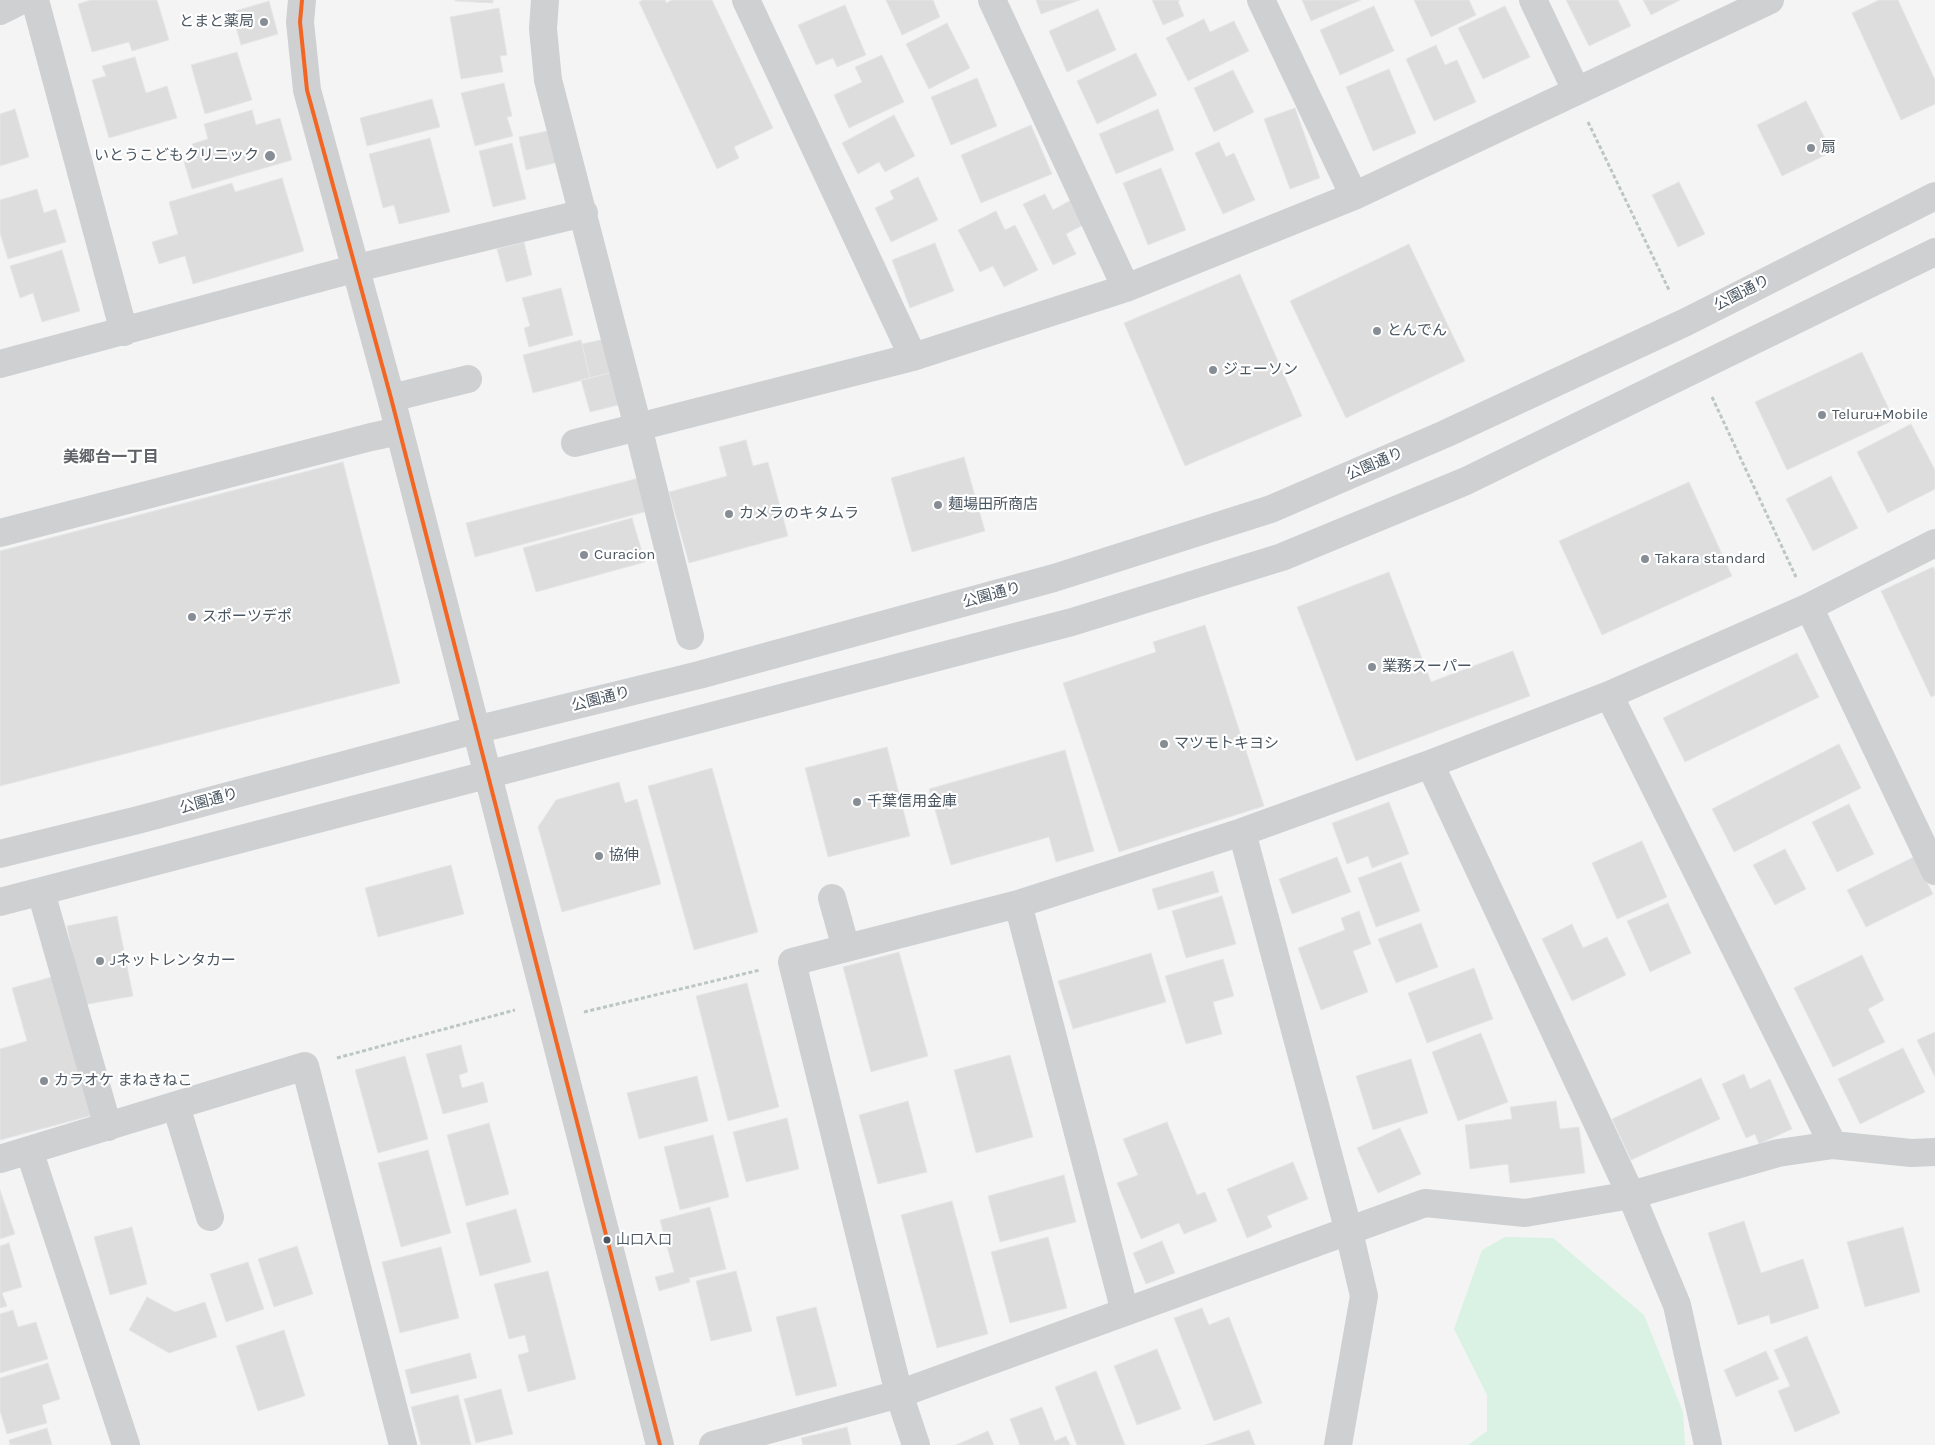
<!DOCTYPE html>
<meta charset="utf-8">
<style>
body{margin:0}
canvas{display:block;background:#f4f4f4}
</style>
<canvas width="1935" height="1445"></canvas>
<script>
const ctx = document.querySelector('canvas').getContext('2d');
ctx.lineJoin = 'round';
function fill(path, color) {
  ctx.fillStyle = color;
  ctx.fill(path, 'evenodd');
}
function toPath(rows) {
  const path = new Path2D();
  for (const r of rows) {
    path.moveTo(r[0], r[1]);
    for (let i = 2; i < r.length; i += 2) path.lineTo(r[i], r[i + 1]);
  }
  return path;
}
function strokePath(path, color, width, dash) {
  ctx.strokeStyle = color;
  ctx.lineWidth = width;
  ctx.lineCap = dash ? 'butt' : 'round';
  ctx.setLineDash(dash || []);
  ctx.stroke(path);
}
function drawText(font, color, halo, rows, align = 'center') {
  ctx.font = font + ' Karla,"Noto Sans JP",sans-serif';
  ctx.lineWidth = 4.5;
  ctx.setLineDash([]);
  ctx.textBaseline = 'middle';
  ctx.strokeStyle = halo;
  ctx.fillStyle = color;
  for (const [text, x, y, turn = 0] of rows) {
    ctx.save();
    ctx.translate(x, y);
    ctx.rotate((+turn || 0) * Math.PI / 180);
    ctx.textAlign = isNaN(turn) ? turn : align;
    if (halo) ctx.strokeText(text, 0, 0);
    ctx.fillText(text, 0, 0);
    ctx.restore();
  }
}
const green = toPath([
 [1505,1237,1553,1238,1644,1315,1683,1412,1685,1445,1468,1445,1487,1431,1487,1395,1454,1329,1482,1250]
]);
const building = toPath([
 [91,0,157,0,169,40,132,51,129,42,92,52,78,4,91,0],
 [455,0,493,0,493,3,455,1,455,0],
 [643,0,665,0,666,3,672,0,712,0,773,128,734,147,739,158,717,169,639,2,643,0],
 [886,0,933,0,940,17,902,35,886,0],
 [1036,0,1080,0,1041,14,1036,0],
 [1152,0,1180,0,1178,1,1184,16,1163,25,1152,0],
 [1302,0,1361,0,1311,21,1302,0],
 [1414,0,1469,0,1476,15,1431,37,1414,0],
 [1566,0,1618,0,1631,26,1589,46,1566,0],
 [1643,0,1680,0,1651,15,1643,0],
 [1879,0,1898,0,1935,80,1935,104,1901,120,1852,13,1879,0],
 [269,1,278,34,241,45,232,12,269,1],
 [845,5,866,55,837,67,833,58,816,65,798,25,845,5],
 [1374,6,1394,51,1340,75,1320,30,1374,6],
 [1505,6,1530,57,1483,79,1458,28,1505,6],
 [499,8,507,55,500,56,503,72,461,79,450,17,499,8],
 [1098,9,1116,50,1067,72,1049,31,1098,9],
 [1204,19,1210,32,1234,21,1249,51,1188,81,1166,38,1204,19],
 [947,23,970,68,929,89,906,44,947,23],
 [1436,45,1445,65,1457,60,1476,102,1434,121,1406,59,1436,45],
 [237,52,252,100,205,114,191,65,237,52],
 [1136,53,1157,95,1097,124,1077,81,1136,53],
 [882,55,904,102,849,128,834,95,862,82,855,67,882,55],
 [135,57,146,93,167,86,177,118,109,138,92,80,106,76,102,66,135,57],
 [1389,69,1416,133,1373,151,1346,87,1389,69],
 [1233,70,1254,112,1214,132,1194,88,1233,70],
 [977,78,997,126,951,145,931,97,977,78],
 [504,83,512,116,507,117,513,136,475,146,461,93,504,83],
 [432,99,440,127,367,146,360,118,432,99],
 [1806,101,1832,152,1782,176,1757,125,1806,101],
 [1295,108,1320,178,1290,189,1264,119,1295,108],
 [15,109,29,157,0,166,0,114,15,109],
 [1158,109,1174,150,1116,174,1099,134,1158,109],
 [252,110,256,125,280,118,292,160,192,189,184,162,197,159,192,144,208,139,204,124,252,110],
 [894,115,915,156,885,172,879,162,858,174,842,143,894,115],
 [1031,125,1052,174,981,203,961,155,1031,125],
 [552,130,559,162,526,170,519,137,552,130],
 [430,138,450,212,399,224,394,205,383,208,369,154,430,138],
 [1219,142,1226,157,1234,153,1255,200,1223,214,1195,153,1219,142],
 [512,143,526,199,493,207,479,151,512,143],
 [1161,168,1186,230,1148,245,1123,183,1161,168],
 [918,177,938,220,891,242,875,208,894,199,890,191,918,177],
 [282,178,304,251,193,284,185,256,159,264,152,242,178,234,169,202,232,183,235,192,282,178],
 [1679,182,1705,234,1678,247,1652,195,1679,182],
 [37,189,44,213,56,209,66,242,8,259,0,233,0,200,37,189],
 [1045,194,1053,210,1073,199,1085,224,1066,234,1076,254,1053,265,1023,204,1045,194],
 [996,211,1005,230,1015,225,1038,270,1004,287,993,266,980,272,958,230,996,211],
 [524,242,532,275,506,282,497,249,524,242],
 [935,243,954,291,910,308,892,260,935,243],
 [1409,244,1465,361,1346,418,1290,301,1409,244],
 [62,250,80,311,42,322,33,293,20,298,10,266,62,250],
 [1240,274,1302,416,1185,466,1124,323,1240,274],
 [561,288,573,335,529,347,524,328,530,326,522,298,561,288],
 [605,339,614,372,590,378,582,344,605,339],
 [581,340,590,378,533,393,523,355,581,340],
 [1862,352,1894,420,1787,470,1755,402,1862,352],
 [614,372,622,404,590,412,581,380,614,372],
 [1911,424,1935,470,1935,489,1888,513,1857,452,1911,424],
 [746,440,753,466,768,462,788,536,689,563,669,492,727,476,719,447,746,440],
 [964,457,985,531,912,552,891,478,964,457],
 [343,462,400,683,0,786,0,551,343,462],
 [1831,476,1858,528,1813,551,1786,499,1831,476],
 [639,478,648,511,475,557,466,523,639,478],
 [1689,482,1732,576,1602,635,1559,541,1689,482],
 [632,518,645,562,536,592,523,548,632,518],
 [1933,567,1935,570,1935,695,1931,697,1881,591,1933,567],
 [1389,572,1431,682,1513,651,1530,696,1356,761,1297,607,1389,572],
 [1205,625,1264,806,1119,852,1063,683,1156,652,1153,642,1205,625],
 [1797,653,1819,697,1685,762,1663,718,1797,653],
 [1839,744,1861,788,1734,852,1712,809,1839,744],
 [887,747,910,836,828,857,805,768,887,747],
 [1065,750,1094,851,1056,862,1049,837,951,865,929,789,1065,750],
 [712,768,758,932,694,950,648,786,712,768],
 [619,782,625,803,637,799,661,884,562,912,538,827,556,800,619,782],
 [1389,802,1409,854,1372,868,1368,856,1347,864,1332,823,1389,802],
 [1849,804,1874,854,1837,872,1812,822,1849,804],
 [1642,841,1667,897,1617,919,1592,863,1642,841],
 [1785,849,1806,889,1775,905,1753,865,1785,849],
 [1337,857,1351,892,1292,914,1279,879,1337,857],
 [1914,857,1933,894,1866,927,1847,890,1914,857],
 [1401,862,1420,911,1376,927,1358,878,1401,862],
 [451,865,464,914,378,937,365,888,451,865],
 [1213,871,1219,892,1158,910,1152,889,1213,871],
 [1222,896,1236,944,1186,958,1172,911,1222,896],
 [1668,903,1691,953,1650,972,1627,921,1668,903],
 [1359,911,1371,944,1353,951,1368,992,1321,1010,1298,948,1345,930,1341,918,1359,911],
 [117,916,133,996,83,1005,67,926,117,916],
 [1421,923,1438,967,1396,983,1378,939,1421,923],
 [1572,924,1583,948,1607,937,1626,975,1572,1001,1542,939,1572,924],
 [899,952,928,1056,871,1072,843,967,899,952],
 [1151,953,1166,1002,1073,1029,1058,981,1151,953],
 [1862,955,1884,1000,1868,1009,1885,1042,1833,1067,1794,988,1862,955],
 [1223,959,1234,996,1213,1002,1222,1034,1186,1044,1165,976,1223,959],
 [1474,968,1493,1019,1427,1043,1408,993,1474,968],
 [59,975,97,1114,0,1140,0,1049,27,1041,12,988,59,975],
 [747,983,779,1107,728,1121,696,996,747,983],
 [1935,1032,1935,1077,1917,1040,1935,1032],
 [1481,1033,1508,1102,1458,1121,1432,1052,1481,1033],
 [461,1045,468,1072,459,1075,462,1088,483,1082,488,1102,443,1114,426,1054,461,1045],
 [1903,1048,1925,1092,1860,1124,1838,1079,1903,1048],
 [1010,1055,1033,1137,976,1153,954,1070,1010,1055],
 [405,1056,428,1139,378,1153,355,1070,405,1056],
 [1411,1059,1428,1113,1373,1130,1356,1076,1411,1059],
 [1744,1074,1750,1089,1770,1079,1792,1129,1759,1144,1755,1134,1746,1138,1722,1084,1744,1074],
 [697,1076,708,1121,639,1139,627,1093,697,1076],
 [1701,1078,1720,1119,1631,1160,1612,1119,1701,1078],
 [908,1101,927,1172,878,1184,859,1115,908,1101],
 [1556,1101,1560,1129,1579,1127,1585,1173,1510,1183,1508,1164,1470,1169,1465,1125,1512,1119,1510,1107,1556,1101],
 [787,1118,799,1169,746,1182,733,1132,787,1118],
 [1167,1122,1197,1195,1205,1192,1217,1221,1184,1234,1179,1223,1141,1239,1117,1183,1138,1175,1123,1139,1167,1122],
 [489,1123,509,1194,466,1206,447,1135,489,1123],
 [1400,1128,1421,1174,1378,1193,1357,1148,1400,1128],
 [713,1135,729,1197,680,1210,664,1147,713,1135],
 [428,1150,451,1233,401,1247,378,1163,428,1150],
 [1293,1162,1308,1199,1267,1216,1272,1227,1247,1238,1227,1189,1293,1162],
 [1064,1175,1076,1222,1000,1242,988,1196,1064,1175],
 [0,1190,15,1234,0,1239,0,1190],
 [952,1201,988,1334,937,1348,901,1215,952,1201],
 [710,1207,726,1269,689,1278,690,1282,659,1291,655,1277,674,1272,660,1220,710,1207],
 [516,1209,531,1262,480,1276,466,1223,516,1209],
 [1744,1221,1761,1273,1803,1259,1819,1308,1771,1324,1769,1315,1738,1325,1708,1233,1744,1221],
 [132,1227,147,1284,110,1295,94,1237,132,1227],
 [1903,1227,1920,1292,1865,1307,1847,1242,1903,1227],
 [1048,1237,1067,1308,1010,1323,991,1252,1048,1237],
 [1162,1241,1175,1273,1146,1284,1133,1253,1162,1241],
 [9,1243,22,1287,2,1293,7,1306,0,1308,0,1246,9,1243],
 [297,1246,313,1294,274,1307,258,1259,297,1246],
 [441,1247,459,1318,400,1333,382,1262,441,1247],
 [248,1262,264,1309,226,1322,210,1274,248,1262],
 [548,1271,576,1379,528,1392,518,1355,529,1352,525,1335,509,1339,494,1284,548,1271],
 [736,1271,752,1331,711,1341,696,1281,736,1271],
 [147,1297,175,1312,205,1302,217,1337,169,1353,129,1330,147,1297],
 [816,1307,837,1386,796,1396,776,1317,816,1307],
 [1202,1308,1209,1325,1229,1317,1262,1403,1214,1421,1174,1318,1202,1308],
 [13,1310,18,1327,36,1322,48,1359,0,1373,0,1314,13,1310],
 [284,1330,305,1396,258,1411,236,1346,284,1330],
 [1807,1336,1840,1413,1795,1432,1778,1391,1790,1386,1774,1350,1807,1336],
 [1157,1349,1181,1409,1137,1425,1114,1366,1157,1349],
 [1766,1351,1779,1379,1736,1397,1724,1370,1766,1351],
 [470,1353,477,1378,411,1394,405,1370,470,1353],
 [48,1363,60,1399,42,1405,47,1423,7,1434,0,1411,0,1378,48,1363],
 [1096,1371,1125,1445,1077,1445,1055,1387,1096,1371],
 [501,1389,513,1434,476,1443,464,1399,501,1389],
 [458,1395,471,1445,421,1445,411,1407,458,1395],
 [1042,1407,1055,1441,1066,1436,1070,1445,1020,1445,1010,1419,1042,1407],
 [847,1427,851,1445,803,1445,801,1438,847,1427],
 [47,1428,52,1445,10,1445,9,1440,47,1428],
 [1249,1430,1255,1445,1205,1445,1249,1430],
 [988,1431,994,1445,956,1445,988,1431]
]);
const path = toPath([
 [1588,122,1670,292],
 [1712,397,1796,577],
 [584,1012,760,970],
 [337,1058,515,1010]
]);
const minor = toPath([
 [35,0,124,332],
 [302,0,300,22,307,90,391,398,660,1445],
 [545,0,543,29,548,80,638,427,913,357,1126,288,1354,196,1770,0],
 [746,0,913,357],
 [992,0,1126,288],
 [1261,0,1354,196],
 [1533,0,1576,90],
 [0,11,22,0],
 [0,364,357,268,584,213],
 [391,398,468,379],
 [575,443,638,427,690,636],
 [0,533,371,437,399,431],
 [1809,607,1935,871],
 [1609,695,1833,1145],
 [1430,764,1631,1195,1677,1305,1708,1445],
 [1242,832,1349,1232,1364,1296,1338,1445],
 [0,854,138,820,475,730,699,675,1054,578,1271,509,1445,434,1686,322,1935,196],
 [41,892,108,1127],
 [832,898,846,948],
 [0,902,1072,622,1282,557,1466,481,1935,252],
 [1018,904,1125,1312],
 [176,1106,210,1217],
 [29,1150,126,1445],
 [0,1159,305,1066,403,1445],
 [713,1445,899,1394,1425,1203,1525,1213,1631,1195,1778,1153,1833,1145,1911,1153,1935,1152],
 [916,1445,899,1394,792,962,1018,904,1242,832,1430,764,1609,695,1809,607,1935,543]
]);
const bus1 = toPath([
 [302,0,300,22,307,90,391,398,660,1445]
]);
const markers = [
 [264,22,5,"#868d94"],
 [1811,148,5,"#868d94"],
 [270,156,6,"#868d94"],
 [1377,331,5,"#868d94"],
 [1213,370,5,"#868d94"],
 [1822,415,5,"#868d94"],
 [938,505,5,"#868d94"],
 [729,514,5,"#868d94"],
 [584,555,5,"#868d94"],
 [1645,559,5,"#868d94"],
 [192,617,5,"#868d94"],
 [1372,667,5,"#868d94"],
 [1164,744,5,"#868d94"],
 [857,802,5,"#868d94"],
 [599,856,5,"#868d94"],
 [100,961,5,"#868d94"],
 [44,1081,5,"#868d94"],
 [607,1240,4.5,"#4a5661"]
];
const busNames = [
 ["山口入口",616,1240]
];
const poiNames = [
 ["とまと薬局",254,22,"right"],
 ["扇",1821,148],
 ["いとうこどもクリニック",259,156,"right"],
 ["とんでん",1387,331],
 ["ジェーソン",1223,370],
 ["Teluru+Mobile",1832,415],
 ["麺場田所商店",948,505],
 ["カメラのキタムラ",739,514],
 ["Curacion",594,555],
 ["Takara standard",1655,559],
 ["スポーツデポ",202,617],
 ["業務スーパー",1382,667],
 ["マツモトキヨシ",1174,744],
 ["千葉信用金庫",867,802],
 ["協伸",609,856],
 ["Jネットレンタカー",110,961],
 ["カラオケ まねきねこ",54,1081]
];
const streetNames = [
 ["公園通り",1742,293,-27],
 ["公園通り",1375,464,-23],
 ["公園通り",992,595,-15],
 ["公園通り",601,699,-14],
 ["公園通り",209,801,-15]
];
const neighbourhoodNames = [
 ["美郷台一丁目",111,457]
];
fill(green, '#d9f2e3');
fill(building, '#ddddde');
strokePath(building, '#e5e6e7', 1);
strokePath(path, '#bcc7c4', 3, [4, 2.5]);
strokePath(minor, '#ced0d2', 28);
strokePath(bus1, '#f26522', 4);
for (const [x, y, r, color] of markers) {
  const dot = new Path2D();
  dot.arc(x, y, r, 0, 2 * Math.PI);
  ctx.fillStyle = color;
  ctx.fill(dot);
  strokePath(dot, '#fff', 2);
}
drawText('14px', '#4a5661', '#fff', busNames, 'left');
drawText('15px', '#4a5661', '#fff', poiNames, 'left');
drawText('15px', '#4a5661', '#fff', streetNames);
drawText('bold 16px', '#5f6368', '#fff', neighbourhoodNames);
</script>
